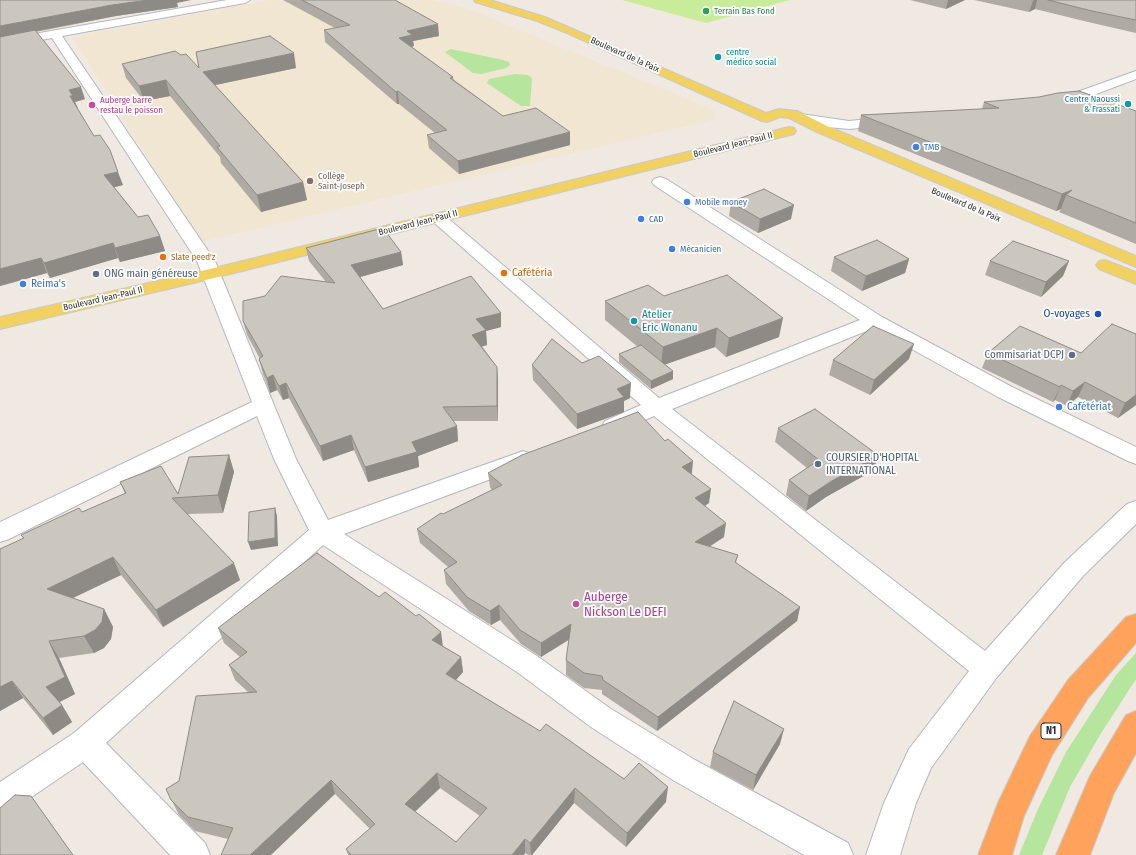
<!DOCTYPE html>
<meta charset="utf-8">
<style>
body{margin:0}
canvas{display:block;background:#efe9e1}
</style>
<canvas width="1136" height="855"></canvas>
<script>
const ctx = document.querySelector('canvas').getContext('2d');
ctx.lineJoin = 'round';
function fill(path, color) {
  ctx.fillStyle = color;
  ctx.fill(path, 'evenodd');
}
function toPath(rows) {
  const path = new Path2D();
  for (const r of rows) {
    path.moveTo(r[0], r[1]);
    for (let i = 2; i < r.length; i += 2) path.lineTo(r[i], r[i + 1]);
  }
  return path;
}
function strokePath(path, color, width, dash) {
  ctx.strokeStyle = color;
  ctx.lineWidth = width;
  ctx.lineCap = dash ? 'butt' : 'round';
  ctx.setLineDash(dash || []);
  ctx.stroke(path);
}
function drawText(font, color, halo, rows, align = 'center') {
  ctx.font = font + ' "Fira Sans Condensed",sans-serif';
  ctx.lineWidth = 3.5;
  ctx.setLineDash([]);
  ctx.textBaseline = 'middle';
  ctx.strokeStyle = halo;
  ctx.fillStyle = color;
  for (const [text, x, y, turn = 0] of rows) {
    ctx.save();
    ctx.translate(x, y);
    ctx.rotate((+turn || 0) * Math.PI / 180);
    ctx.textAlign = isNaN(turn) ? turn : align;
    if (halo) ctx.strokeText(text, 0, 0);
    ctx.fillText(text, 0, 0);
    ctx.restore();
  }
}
const education = toPath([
 [270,0,432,0,468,9,714,110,715,119,200,242,72,37]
]);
const green = toPath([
 [451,49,503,60,509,62,510,65,506,68,481,74,473,73,445,52],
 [515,74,528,75,532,78,530,106,521,106,487,83,489,79],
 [1136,653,1136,679,1100,735,1070,787,1042,855,1019,855,1038,809,1066,752,1116,675]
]);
const pitch = toPath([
 [622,0,790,0,706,23]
]);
const minor = toPath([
 [227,0,250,0,245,3,62,36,215,261,296,459,328,520,515,454,523,451,531,454,534,459,531,464,344,534,537,656,611,709,695,760,848,843,853,855,804,855,673,780,591,727,517,672,323,545,106,743,205,843,210,855,170,855,83,762,11,811,0,815,0,782,74,733,309,530,274,459,257,416,9,539,0,542,0,522,252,402,197,261,52,38,0,48,0,40,227,0],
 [1136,71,1136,79,1075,102,1056,106,1051,105,1049,102,1051,99,1066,96,1136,71],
 [801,114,849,121,889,117,894,118,896,121,894,124,889,125,849,129,828,127,796,121,794,118,796,115,801,114],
 [660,177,666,179,882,317,1012,387,1136,447,1136,464,1128,461,998,397,874,328,672,409,985,651,1065,562,1127,504,1136,501,1136,524,1083,576,997,677,931,768,916,803,900,855,866,855,884,803,909,749,969,671,654,416,621,431,613,433,605,431,602,426,605,421,641,405,430,219,432,215,438,214,444,215,659,398,860,320,654,185,652,182,654,179,660,177]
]);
const major = toPath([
 [474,0,490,0,545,17,766,113,779,109,797,111,827,126,1136,256,1136,267,817,132,789,118,780,117,767,122,762,121,567,33,537,21,475,2,474,0],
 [789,127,794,128,796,131,794,134,210,279,0,329,0,317,210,269,789,127],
 [1105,260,1136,272,1136,284,1099,269,1096,265,1099,261,1105,260]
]);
const highway = toPath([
 [1136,614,1136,643,1088,698,1052,755,1024,816,1012,855,978,855,998,803,1030,736,1068,680,1126,617,1136,614],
 [1136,711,1136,753,1114,793,1090,855,1056,855,1090,776,1126,715,1136,711]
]);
const wall = toPath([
 [0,0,177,3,178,7,116,16,36,32,85,99,75,102,77,108,123,185,114,187,138,217,160,236,165,251,120,262,118,258,50,278,47,273,0,286],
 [283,0,395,0,439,36,413,41,414,46,412,47,453,77,454,80,503,116,570,132,570,145,459,174,429,148,427,135,435,133,399,104,397,104,325,42,324,30,335,28],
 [910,0,965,0,946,9],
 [974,0,1136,0,1136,33,1088,22,1035,9,1029,12],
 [181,55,199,68,296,68,215,85,303,182,307,200,261,212,221,163,220,157,170,96,144,101,126,78,122,64],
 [984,102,1136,111,1136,244,1059,212,1061,209,1056,211,858,131,861,115,982,109],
 [731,202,791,219,758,233,729,216],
 [306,248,401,252,403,265,360,277,383,309,501,313,501,327,486,331,487,345,482,346,497,367,498,381,498,421,453,421,457,426,458,441,418,456,419,467,368,482,354,450,323,461,289,398,283,400,277,390,270,393,263,374,259,359,260,359,247,335,243,321,326,282,309,261],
 [834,257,909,259,905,273,862,291,831,271],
 [990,261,1069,261,1063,276,1041,297,985,275],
 [664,296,779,337,726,357,715,347,665,364,673,379,651,389,619,362,619,354,638,347,605,320,605,301],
 [1136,334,1136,405,1118,418,1078,397,1067,406,1055,400,1053,402,982,368,988,353,1081,353],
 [909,359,870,395,829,375,833,360],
 [582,363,630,398,624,401,624,412,577,429,533,380,532,365],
 [778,428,874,470,826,497,806,511,786,495,789,480,807,468,775,442],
 [665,441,693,461,692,474,709,503,705,506,724,537,709,547,738,555,736,563,800,607,797,621,657,731,602,694,602,690,584,688,566,675,566,660,569,640,541,657,521,644,500,620,491,625,469,611,446,584,444,570,448,567,420,543,417,529,492,490,490,487,488,473],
 [229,455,234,472,223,513,188,514,240,580,163,627,121,575,73,598,104,609,113,627,111,639,104,648,94,653,59,658,75,694,59,702,62,705,72,722,53,735,23,698,0,711,0,549,24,539,21,535,82,512,125,494,120,482,178,494],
 [218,628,443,646,461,657,463,672,456,680,540,731,666,802,626,847,574,803,532,855,528,855,525,853,524,855,348,855,346,849,370,829,335,794,228,839,195,831,179,815,166,789,179,781,248,692,235,680,229,665,240,657,224,643],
 [440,788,480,816,456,842,415,812],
 [780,744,753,790,710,767,713,752]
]);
const shadedWall = toPath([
 [148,0,191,0,177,3,178,7,116,16,0,38,0,26,112,5],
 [948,0,965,0,946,9],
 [1034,0,1037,0,1035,9,1029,12,1033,1],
 [438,24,439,36,413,41,414,46,400,49,399,38,407,31],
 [294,53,296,68,206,87,203,72],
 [166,80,170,96,144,101,139,86],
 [81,87,85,99,75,102,78,108,75,109,69,90],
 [398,91,399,104,397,104,396,92],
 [570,132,570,145,459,174,458,161],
 [118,172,123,185,108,189,104,175],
 [303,182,307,200,261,212,257,195],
 [1072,190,1066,195,1061,209,1056,211,1062,194],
 [794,205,791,219,758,233,760,219],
 [160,236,165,251,120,262,115,248],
 [113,243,118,258,50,278,44,263],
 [401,252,403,265,353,279,351,265],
 [41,258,47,273,0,286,0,269],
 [909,259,905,273,862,291,866,276],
 [1069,261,1063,276,1041,297,1046,282],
 [501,313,501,327,486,331,487,345,474,349,472,335,476,319],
 [783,318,779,337,726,357,729,338],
 [717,328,715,347,661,366,663,347],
 [914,344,909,359,870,395,874,380],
 [497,367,498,381,498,421,497,406],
 [673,371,673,379,651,389,651,381],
 [273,375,277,390,270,393,267,378],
 [1085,382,1078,397,1067,406,1073,391],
 [286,383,289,398,283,400,279,386],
 [631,383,630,398,624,401,624,412,577,429,577,414,617,389],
 [1061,385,1055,400,1053,402,1060,387],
 [1136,395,1136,405,1118,418,1125,403],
 [457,426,458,441,418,456,419,467,368,482,365,467,412,442],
 [351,435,354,450,323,461,320,446],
 [229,455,234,472,223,513,218,495],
 [878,455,874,470,826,497,806,511,809,496,830,482],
 [693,461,691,476,682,467],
 [711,489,709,503,694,513,695,498],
 [275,508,277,516,278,546,251,550,248,542],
 [726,523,724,537,693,557,695,542],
 [113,557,121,575,56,606,47,589],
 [234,563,240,580,163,627,156,610],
 [499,605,500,620,491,625,490,611],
 [800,607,797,621,657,731,658,717],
 [104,609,113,627,111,639,104,648,94,653,84,636],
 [571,624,571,638,541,657,541,643],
 [441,632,443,647,432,640],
 [49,641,59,658,75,694,56,704,46,687],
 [461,657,463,672,448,689,446,674],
 [12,681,23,698,0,711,0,687],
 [62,705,72,722,53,735,43,718],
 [784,729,780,744,753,790,756,775],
 [437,773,440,788,408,818,405,804],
 [331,780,335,794,271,855,250,855],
 [668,787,666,802,626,847,627,833],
 [575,788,574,803,532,855,531,855,530,843],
 [525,839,525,853,524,855,512,855]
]);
const building = toPath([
 [0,0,148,0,112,5,0,26,0,0],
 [302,0,395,0,438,24,407,31,412,35,399,38,453,77,450,78,503,116,536,108,570,132,458,161,427,135,447,130,398,91,396,92,324,30,350,25,302,0],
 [1048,0,1136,0,1136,20,1092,11,1048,0],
 [35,30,81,87,69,90,73,96,70,96,94,136,100,135,110,150,118,172,104,175,138,217,148,215,160,236,115,248,113,243,44,263,41,258,0,269,0,37,35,30],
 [270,36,294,53,203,72,303,182,257,195,217,147,220,146,166,80,139,86,122,64,175,51,181,55,186,54,199,68,196,52,270,36],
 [1079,91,1136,111,1136,223,1066,195,1072,190,1062,194,861,115,999,108,984,102,1039,97,1058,93,1079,91],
 [764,189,794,205,760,219,731,202,764,189],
 [383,228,401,252,351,265,383,309,471,276,501,313,476,319,486,330,472,335,497,367,497,406,443,407,457,426,412,442,417,452,365,467,351,435,320,446,286,383,279,386,273,375,267,378,259,359,263,356,243,321,243,301,265,296,281,276,335,283,306,248,383,228],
 [877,240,909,259,866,276,834,257,877,240],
 [1013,241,1069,261,1046,282,990,261,1013,241],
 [727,275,783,318,729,338,717,328,663,347,605,301,648,285,664,296,727,275],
 [1112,324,1136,334,1136,395,1125,403,1085,382,1073,391,1061,385,1060,387,988,353,1020,326,1081,353,1112,324],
 [873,326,914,344,874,380,833,360,873,326],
 [552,339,582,363,599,356,631,383,617,389,624,397,577,414,532,365,552,339],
 [641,345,673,371,651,381,619,354,641,345],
 [815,409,878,455,830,482,809,496,789,480,819,460,778,428,815,409],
 [638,412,665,441,668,439,693,461,682,467,711,489,695,498,726,523,695,542,738,555,735,562,800,607,658,717,603,680,602,676,584,673,566,660,571,624,541,643,520,630,499,605,490,611,467,597,444,570,457,562,417,529,441,513,443,514,502,485,488,473,522,455,638,412],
 [229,455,218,495,172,498,234,563,156,610,113,557,47,589,104,609,102,622,95,630,84,636,49,641,65,677,46,687,62,705,43,718,12,681,0,687,0,549,24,538,21,535,79,508,82,512,126,493,120,482,161,466,178,494,189,457,229,455],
 [275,508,275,538,248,542,249,512,275,508],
 [317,553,379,597,385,592,416,616,419,614,441,632,432,640,461,657,446,674,540,731,546,724,624,779,639,763,668,787,627,833,575,788,530,843,525,839,512,855,351,855,346,849,375,824,331,780,250,855,221,855,233,828,188,817,171,800,166,789,179,781,196,696,257,692,229,665,247,652,218,628,317,553],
 [437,773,487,808,456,842,405,804,437,773],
 [734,701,784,729,756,775,713,752,734,701],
 [15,795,31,796,73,855,0,855,0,808,15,795]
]);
const markers = [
 [706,11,4,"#2e9e5b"],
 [718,57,4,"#0f9aa8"],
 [1128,104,4,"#0f9aa8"],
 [92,105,4,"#d1479c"],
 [916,147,4,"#3f7fe0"],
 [310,181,4,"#8d6e63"],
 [687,202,4,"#3f7fe0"],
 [641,219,4,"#3f7fe0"],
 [672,249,4,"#3f7fe0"],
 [163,257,4,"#e8710a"],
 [504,273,4,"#e8710a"],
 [96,274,4,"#5c6f8a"],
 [23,284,4,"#3f7fe0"],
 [1098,314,4,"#1a4fb4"],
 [634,321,4,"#0f9aa8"],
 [1072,355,4,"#5c6f8a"],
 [1059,407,4,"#3f7fe0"],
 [818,464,4,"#5c6f8a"],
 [576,604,4,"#d1479c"]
];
const farLeisurenames = [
 ["Terrain Bas Fond",714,11]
];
const farCulturenames = [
 ["centre",726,52],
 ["médico social",726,62],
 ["Centre Naoussi",1120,99,"right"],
 ["& Frassati",1120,109,"right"]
];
const farStreetnames = [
 ["Boulevard de la Paix",625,55,24],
 ["Boulevard Jean-Paul II",733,145,-14],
 ["Boulevard de la Paix",966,205,23],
 ["Boulevard Jean-Paul II",418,223,-14],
 ["Boulevard Jean-Paul II",103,299,-13]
];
const farHotelnames = [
 ["Auberge barre",100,100],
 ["restau le poisson",100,110]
];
const farShopnames = [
 ["TMB",924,147],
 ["Mobile money",695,202],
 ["CAD",649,219],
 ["Mécanicien",680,249]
];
const farEducationnames = [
 ["Collège",318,176],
 ["Saint-Joseph",318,186]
];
const farFoodnames = [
 ["Slate peed'z",171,257]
];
const shields = [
 [1051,731,20]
];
const shieldNames = [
 ["N1",1051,731]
];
const foodNames = [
 ["Cafétéria",512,273]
];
const serviceNames = [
 ["ONG main généreuse",104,274],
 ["Commisariat DCPJ",1064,355,"right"],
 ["COURSIER D'HOPITAL",826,458],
 ["INTERNATIONAL",826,471]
];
const shopNames = [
 ["Reima's",31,284],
 ["Cafétériat",1067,407]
];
const transitNames = [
 ["O-voyages",1090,314]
];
const cultureNames = [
 ["Atelier",642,315],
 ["Eric Wonanu",642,328]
];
const nearHotelnames = [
 ["Auberge",584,597],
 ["Nickson Le DEFI",584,612]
];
fill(education, '#f0e6d1');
fill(green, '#b6e59e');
fill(pitch, '#c9ec9a');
strokePath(minor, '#b4b7c1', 2);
strokePath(major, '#c9c9c9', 2);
strokePath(highway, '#c9c9c9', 2);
fill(minor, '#fff');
fill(major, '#f2d163');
fill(highway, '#ffa35c');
fill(wall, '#afaba4');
fill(shadedWall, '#8e8b86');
fill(building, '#cbc7bf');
strokePath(building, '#8e8b86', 1);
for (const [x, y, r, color] of markers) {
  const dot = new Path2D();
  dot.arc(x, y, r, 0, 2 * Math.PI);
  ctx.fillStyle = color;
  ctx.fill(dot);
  strokePath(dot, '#fff', 1.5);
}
drawText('9px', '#27864d', '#fff', farLeisurenames, 'left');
drawText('9px', '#0d838f', '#fff', farCulturenames, 'left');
drawText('9px', '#2e2e2e', '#fff', farStreetnames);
drawText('9px', '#b23c85', '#fff', farHotelnames, 'left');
drawText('9px', '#366cbe', '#fff', farShopnames, 'left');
drawText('9px', '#785e54', '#fff', farEducationnames, 'left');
drawText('9px', '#c56008', '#fff', farFoodnames, 'left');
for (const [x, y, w] of shields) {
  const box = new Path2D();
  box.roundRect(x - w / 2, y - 8, w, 16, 3);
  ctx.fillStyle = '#fff';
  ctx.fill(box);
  strokePath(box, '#2e2e2e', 1);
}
drawText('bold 10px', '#2e2e2e', null, shieldNames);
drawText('11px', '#c56008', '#fff', foodNames, 'left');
drawText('11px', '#4e5e75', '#fff', serviceNames, 'left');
drawText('11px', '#366cbe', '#fff', shopNames, 'left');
drawText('11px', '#164399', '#fff', transitNames, 'right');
drawText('11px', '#0d838f', '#fff', cultureNames, 'left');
drawText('13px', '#b23c85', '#fff', nearHotelnames, 'left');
</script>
